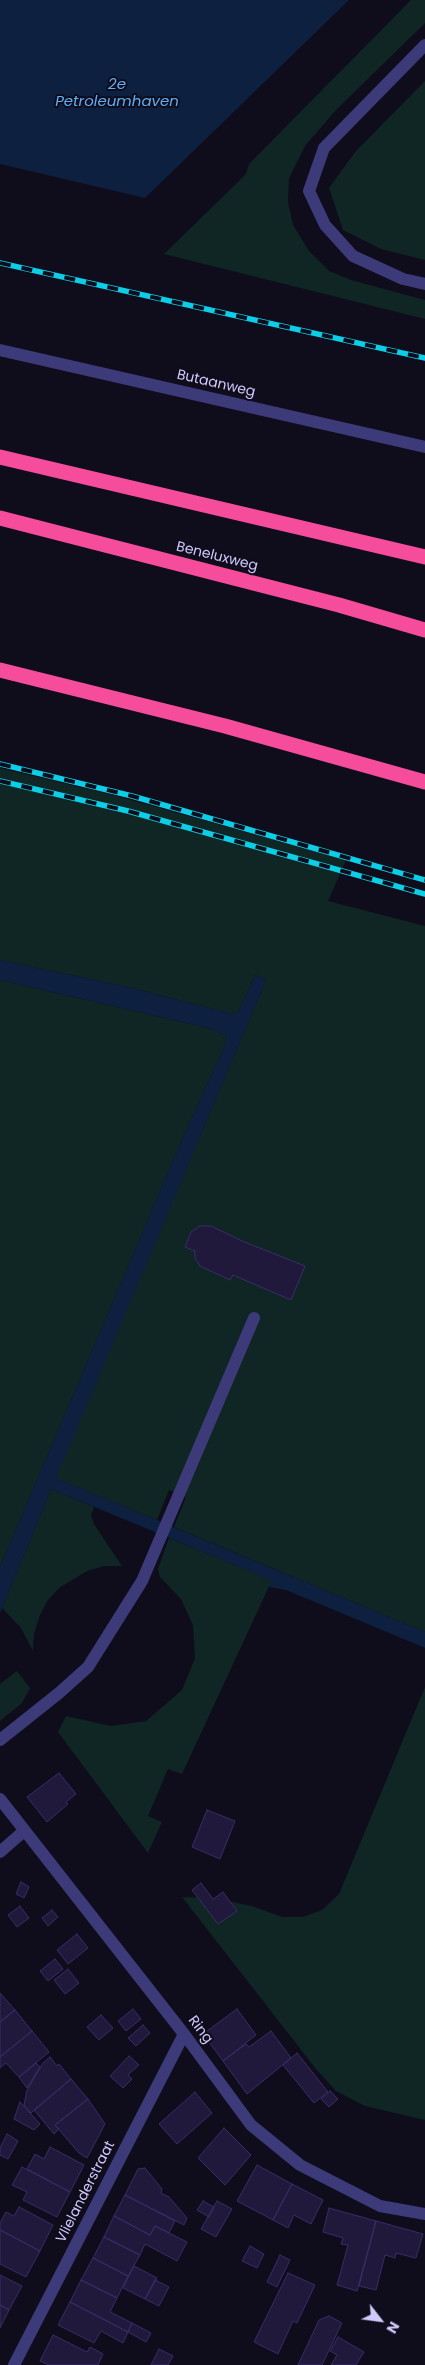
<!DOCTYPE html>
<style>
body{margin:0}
#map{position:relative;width:425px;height:2365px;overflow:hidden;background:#0f0c1c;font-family:Poppins,sans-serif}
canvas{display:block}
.north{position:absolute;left:355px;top:2295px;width:50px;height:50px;-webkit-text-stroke:4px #0f0c1c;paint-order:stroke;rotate:120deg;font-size:14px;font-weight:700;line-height:20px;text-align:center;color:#d0cafc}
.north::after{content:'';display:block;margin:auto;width:18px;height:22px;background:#d0cafc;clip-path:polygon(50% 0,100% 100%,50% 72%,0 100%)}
</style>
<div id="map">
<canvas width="425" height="2365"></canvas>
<div class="north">N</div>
</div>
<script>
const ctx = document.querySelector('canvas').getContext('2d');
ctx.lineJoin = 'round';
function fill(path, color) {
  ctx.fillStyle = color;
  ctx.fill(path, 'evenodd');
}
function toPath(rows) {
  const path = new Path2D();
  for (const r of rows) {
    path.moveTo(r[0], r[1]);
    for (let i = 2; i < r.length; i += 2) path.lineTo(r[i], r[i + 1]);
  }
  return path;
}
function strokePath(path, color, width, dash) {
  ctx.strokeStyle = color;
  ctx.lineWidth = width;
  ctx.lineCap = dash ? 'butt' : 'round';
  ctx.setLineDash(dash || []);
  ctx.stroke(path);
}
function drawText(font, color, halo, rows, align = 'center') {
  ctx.font = font + ' Poppins,sans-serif';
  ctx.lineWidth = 4;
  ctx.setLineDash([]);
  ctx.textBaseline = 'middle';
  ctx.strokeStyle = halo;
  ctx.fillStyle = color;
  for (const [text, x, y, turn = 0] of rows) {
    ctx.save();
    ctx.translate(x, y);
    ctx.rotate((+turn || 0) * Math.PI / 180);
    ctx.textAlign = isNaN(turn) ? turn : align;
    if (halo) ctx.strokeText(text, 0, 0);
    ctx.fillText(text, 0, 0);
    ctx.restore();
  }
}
const green = toPath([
 [411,0,425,0,425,23,335,111,305,146,289,178,288,202,293,225,309,251,329,271,351,280,425,300,425,319,164,254,246,174,249,164],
 [425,81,425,260,381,249,343,230,329,188,355,152],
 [0,768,113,795,346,860,328,901,425,926,425,1632,174,1527,186,1497,169,1490,157,1520,55,1478,266,980,255,975,239,1011,233,1014,132,988,0,960],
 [0,980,208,1028,225,1035,226,1043,183,1137,0,1567],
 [51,1489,94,1507,91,1515,94,1524,122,1566,104,1566,87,1571,59,1588,48,1600,40,1615,34,1633,33,1651,21,1628,2,1608],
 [169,1538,272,1580,182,1774,168,1769,148,1816,162,1822,148,1853,58,1732,66,1716,111,1726,146,1721,182,1690,195,1658,193,1625,181,1599,160,1577,158,1569],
 [17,1671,30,1688,22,1703,0,1721,0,1684],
 [425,1687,425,2120,365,2106,336,2091,316,2069,182,1897,213,1898,252,1906,282,1917,303,1917,322,1910,339,1894]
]);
const water = toPath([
 [0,0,349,0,145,198,0,164],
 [0,960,132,988,233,1014,239,1011,255,975,266,980,56,1478,425,1632,425,1648,286,1590,269,1587,271,1580,51,1489,0,1613,0,1567,183,1137,226,1043,225,1035,208,1028,0,980]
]);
const building = toPath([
 [200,1226,211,1226,242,1241,305,1266,291,1300,233,1275,230,1280,200,1266,195,1258,195,1251,185,1247,191,1232,200,1226],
 [59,1773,76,1794,66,1802,68,1804,47,1822,27,1797,59,1773],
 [207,1810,235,1821,220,1859,192,1847,207,1810],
 [21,1882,29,1887,24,1898,16,1894,21,1882],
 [201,1883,213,1899,223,1892,237,1911,218,1924,192,1890,201,1883],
 [20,1906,29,1918,17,1927,8,1915,20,1906],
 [52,1910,58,1917,48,1926,42,1918,52,1910],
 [77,1934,88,1948,68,1964,57,1950,77,1934],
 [55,1959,63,1969,48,1981,40,1971,55,1959],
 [68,1969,79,1983,65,1994,54,1980,68,1969],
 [0,1993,15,2010,0,2022,0,1993],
 [133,2009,141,2019,126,2031,118,2021,133,2009],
 [237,2009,256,2035,223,2061,203,2034,237,2009],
 [15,2010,32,2031,0,2057,0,2022,15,2010],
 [101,2015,113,2028,99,2040,87,2027,101,2015],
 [143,2025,150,2033,136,2046,128,2038,143,2025],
 [32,2031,49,2052,19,2077,6,2063,0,2068,0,2057,32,2031],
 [271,2031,291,2058,247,2094,223,2061,246,2044,249,2047,271,2031],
 [297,2053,328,2092,314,2103,283,2065,297,2053],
 [129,2056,139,2065,128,2075,132,2079,123,2088,110,2076,129,2056],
 [50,2057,57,2066,59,2064,71,2079,31,2113,24,2105,27,2090,43,2063,50,2057],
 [36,2063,40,2067,27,2088,19,2077,36,2063],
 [71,2079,88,2099,55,2125,59,2129,54,2134,34,2110,71,2079],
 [330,2091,338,2099,329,2107,321,2099,330,2091],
 [195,2092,212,2113,177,2144,159,2124,195,2092],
 [88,2099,105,2124,87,2158,79,2153,55,2125,88,2099],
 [20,2102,40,2124,34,2130,14,2119,20,2102],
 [224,2128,251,2155,225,2185,198,2158,224,2128],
 [7,2134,18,2141,8,2159,0,2155,0,2148,7,2134],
 [50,2147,84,2165,70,2192,27,2169,35,2154,44,2159,50,2147],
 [257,2165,292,2184,273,2220,237,2201,257,2165],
 [22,2167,70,2192,57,2217,23,2200,27,2192,12,2185,22,2167],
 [145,2168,162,2189,161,2193,169,2197,187,2218,184,2225,125,2195,138,2169,145,2168],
 [292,2184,323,2200,311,2224,294,2215,288,2228,273,2220,292,2184],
 [125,2195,175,2221,169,2233,155,2226,150,2235,114,2216,125,2195],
 [203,2201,214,2207,209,2217,197,2210,203,2201],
 [217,2201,232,2209,216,2237,201,2229,217,2201],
 [19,2207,53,2225,40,2251,0,2230,0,2223,6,2212,14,2216,19,2207],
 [329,2208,376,2221,357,2291,337,2285,348,2245,341,2244,343,2238,323,2232,329,2208],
 [114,2216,150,2235,155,2226,187,2242,177,2261,145,2244,140,2255,104,2237,114,2216],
 [376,2221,423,2234,416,2258,396,2253,395,2258,385,2255,376,2290,359,2286,376,2221],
 [0,2230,40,2251,26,2277,0,2264,0,2230],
 [104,2237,140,2255,128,2276,93,2258,104,2237],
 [250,2246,264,2254,257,2268,242,2261,250,2246],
 [280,2255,290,2260,277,2287,267,2282,280,2255],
 [93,2258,128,2276,117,2298,81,2280,93,2258],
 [134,2266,157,2278,145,2299,123,2288,134,2266],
 [288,2273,315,2285,297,2323,293,2321,278,2354,254,2342,288,2273],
 [0,2275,22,2286,9,2310,0,2305,0,2275],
 [81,2280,117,2298,110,2312,132,2323,128,2332,70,2302,81,2280],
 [155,2280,169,2287,159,2306,145,2299,155,2280],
 [70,2302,128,2332,123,2343,101,2331,94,2343,58,2325,70,2302],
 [0,2305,9,2310,0,2328,0,2305],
 [329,2316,342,2323,322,2365,298,2365,319,2320,329,2316],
 [132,2323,151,2333,146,2342,128,2332,132,2323],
 [53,2335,87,2352,90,2347,103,2354,98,2365,49,2365,40,2361,53,2335],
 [338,2337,364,2352,356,2365,331,2365,337,2355,330,2351,338,2337],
 [159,2349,173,2356,168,2365,151,2365,159,2349]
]);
const lane = toPath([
 [425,45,324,148,309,191,325,225,353,256,403,279,425,284],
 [0,1740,59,1693,88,1667,142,1581,254,1318]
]);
const street = toPath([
 [0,350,425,447],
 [0,1799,184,2034,251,2125,300,2165,380,2206,425,2214],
 [0,1852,24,1831],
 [14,2365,184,2034]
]);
const highway = toPath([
 [0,457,425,557],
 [0,518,339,605,425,630],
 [0,670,225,726,425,782]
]);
const rail = toPath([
 [0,263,425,358],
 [0,764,132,796,425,880],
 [0,781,128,811,425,894]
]);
const streetNames = [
 ["Butaanweg",216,384,13],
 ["Beneluxweg",217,557,14],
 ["Ring",200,2030,53],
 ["Vlielanderstraat",86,2192,-63]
];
const waterNames = [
 ["2e",117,85],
 ["Petroleumhaven",117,102]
];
fill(green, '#102625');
fill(water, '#0e203f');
fill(building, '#21193c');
strokePath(building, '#392d67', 1);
strokePath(lane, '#3c3a79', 12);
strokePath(street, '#3c3a79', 12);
strokePath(highway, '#f64c9c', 15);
strokePath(rail, '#0ccfe7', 5.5);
strokePath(rail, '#0f0c1c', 4, [11]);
drawText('14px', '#d0cafc', '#0f0c1c', streetNames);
drawText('italic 15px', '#5eaff7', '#0f0c1c', waterNames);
</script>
